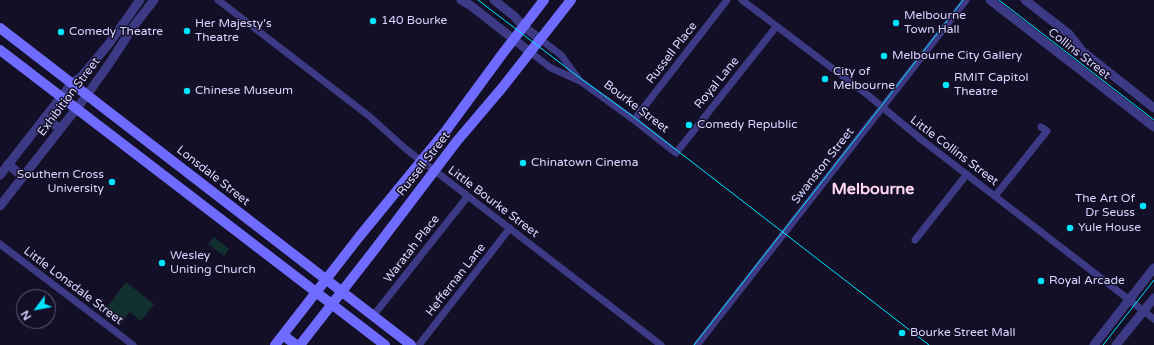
<!DOCTYPE html>
<style>
body{margin:0}
#map{position:relative;width:1154px;height:345px;overflow:hidden;background:#130f26;font-family:"Varela Round",sans-serif}
canvas{display:block}
.north{position:absolute;left:16px;top:289px;width:40px;height:40px;box-sizing:border-box;background:#130f26;border:1px solid #625e7d;border-radius:50%;rotate:238deg;font-size:11px;font-weight:700;line-height:16px;text-align:center;color:#d9d4ff}
.north::after{content:'';display:block;margin:auto;width:14px;height:18px;background:#00e5ff;clip-path:polygon(50% 0,100% 100%,50% 72%,0 100%)}
</style>
<div id="map">
<canvas width="1154" height="345"></canvas>
<div class="north">N</div>
</div>
<script>
const ctx = document.querySelector('canvas').getContext('2d');
ctx.lineJoin = 'round';
function fill(path, color) {
  ctx.fillStyle = color;
  ctx.fill(path, 'evenodd');
}
function toPath(rows) {
  const path = new Path2D();
  for (const r of rows) {
    path.moveTo(r[0], r[1]);
    for (let i = 2; i < r.length; i += 2) path.lineTo(r[i], r[i + 1]);
  }
  return path;
}
function strokePath(path, color, width, dash) {
  ctx.strokeStyle = color;
  ctx.lineWidth = width;
  ctx.lineCap = dash ? 'butt' : 'round';
  ctx.setLineDash(dash || []);
  ctx.stroke(path);
}
function drawText(font, color, halo, rows, align = 'center') {
  ctx.font = font + ' "Varela Round",sans-serif';
  ctx.lineWidth = 3;
  ctx.setLineDash([]);
  ctx.textBaseline = 'middle';
  ctx.strokeStyle = halo;
  ctx.fillStyle = color;
  for (const [text, x, y, turn = 0] of rows) {
    ctx.save();
    ctx.translate(x, y);
    ctx.rotate((+turn || 0) * Math.PI / 180);
    ctx.textAlign = isNaN(turn) ? turn : align;
    if (halo) ctx.strokeText(text, 0, 0);
    ctx.fillText(text, 0, 0);
    ctx.restore();
  }
}
const green = toPath([
 [214,237,229,249,224,256,208,244],
 [126,282,154,304,141,321,130,312,120,324,104,311]
]);
const minor = toPath([
 [218,0,369,116,407,150,443,177,661,345],
 [742,0,869,96,922,140,1154,319],
 [540,39,561,55,580,81],
 [530,52,551,68,580,81,634,120,676,153,776,27],
 [634,120,727,0],
 [995,196,1047,131,1041,127],
 [915,240,967,174],
 [0,244,133,345],
 [373,316,468,196],
 [419,345,510,228],
 [697,345,966,0]
]);
const tertiary = toPath([
 [461,0,470,5,530,52],
 [494,0,514,16,524,27,540,39],
 [990,0,1154,127],
 [1025,0,1069,34,1082,51,1154,108],
 [45,117,60,129],
 [8,164,23,177],
 [0,175,72,83,81,77,108,45,140,0],
 [0,206,87,95,111,61,133,27,154,0],
 [1094,345,1154,268],
 [1116,345,1154,298]
]);
const secondary = toPath([
 [0,28,411,345],
 [0,50,385,345],
 [283,335,296,345],
 [275,345,359,237,445,132,503,53,544,0],
 [300,345,375,249,457,141,502,88,571,0]
]);
const tram = toPath([
 [478,0,576,75,635,118,929,345],
 [999,0,1154,120],
 [694,345,886,100,963,0],
 [1103,345,1154,280]
]);
const markers = [
 [373,21,4,"#00e5ff"],
 [896,23,4,"#00e5ff"],
 [187,31,4,"#00e5ff"],
 [61,32,4,"#00e5ff"],
 [884,56,4,"#00e5ff"],
 [825,79,4,"#00e5ff"],
 [946,85,4,"#00e5ff"],
 [187,91,4,"#00e5ff"],
 [689,125,4,"#00e5ff"],
 [523,163,4,"#00e5ff"],
 [112,182,4,"#00e5ff"],
 [1143,206,4,"#00e5ff"],
 [1070,228,4,"#00e5ff"],
 [162,263,4,"#00e5ff"],
 [1041,281,4,"#00e5ff"],
 [902,333,4,"#00e5ff"]
];
const poiNames = [
 ["Melbourne",904,16],
 ["Town Hall",904,30],
 ["140 Bourke",381,21],
 ["Her Majesty's",195,24],
 ["Theatre",195,38],
 ["Comedy Theatre",69,32],
 ["Melbourne City Gallery",892,56],
 ["City of",833,72],
 ["Melbourne",833,86],
 ["RMIT Capitol",954,78],
 ["Theatre",954,92],
 ["Chinese Museum",195,91],
 ["Comedy Republic",697,125],
 ["Chinatown Cinema",531,163],
 ["Southern Cross",104,175,"right"],
 ["University",104,189,"right"],
 ["The Art Of",1135,199,"right"],
 ["Dr Seuss",1135,213,"right"],
 ["Yule House",1078,228],
 ["Wesley",170,256],
 ["Uniting Church",170,270],
 ["Royal Arcade",1049,281],
 ["Bourke Street Mall",910,333]
];
const streetNames = [
 ["Russell Place",672,53,-52],
 ["Collins Street",1079,54,38],
 ["Royal Lane",717,83,-51],
 ["Exhibition Street",69,97,-53],
 ["Bourke Street",636,107,37],
 ["Little Collins Street",954,151,37],
 ["Russell Street",424,164,-52],
 ["Swanston Street",823,166,-52],
 ["Lonsdale Street",213,176,38],
 ["Little Bourke Street",493,202,37],
 ["Waratah Place",412,249,-52],
 ["Heffernan Lane",456,280,-52],
 ["Little Lonsdale Street",73,286,37]
];
const districtNames = [
 ["Melbourne",873,190]
];
fill(green, '#12302f');
strokePath(minor, '#3d3a85', 7);
strokePath(tertiary, '#3d3a85', 9);
strokePath(secondary, '#6f6bff', 10);
strokePath(tram, '#00e5ff', 1);
for (const [x, y, r, color] of markers) {
  const dot = new Path2D();
  dot.arc(x, y, r, 0, 2 * Math.PI);
  ctx.fillStyle = color;
  ctx.fill(dot);
  strokePath(dot, '#130f26', 1.5);
}
drawText('12px', '#d9d4ff', '#130f26', poiNames, 'left');
drawText('12px', '#d9d4ff', '#130f26', streetNames);
drawText('bold 16px', '#ffd6f0', '#130f26', districtNames);
</script>
